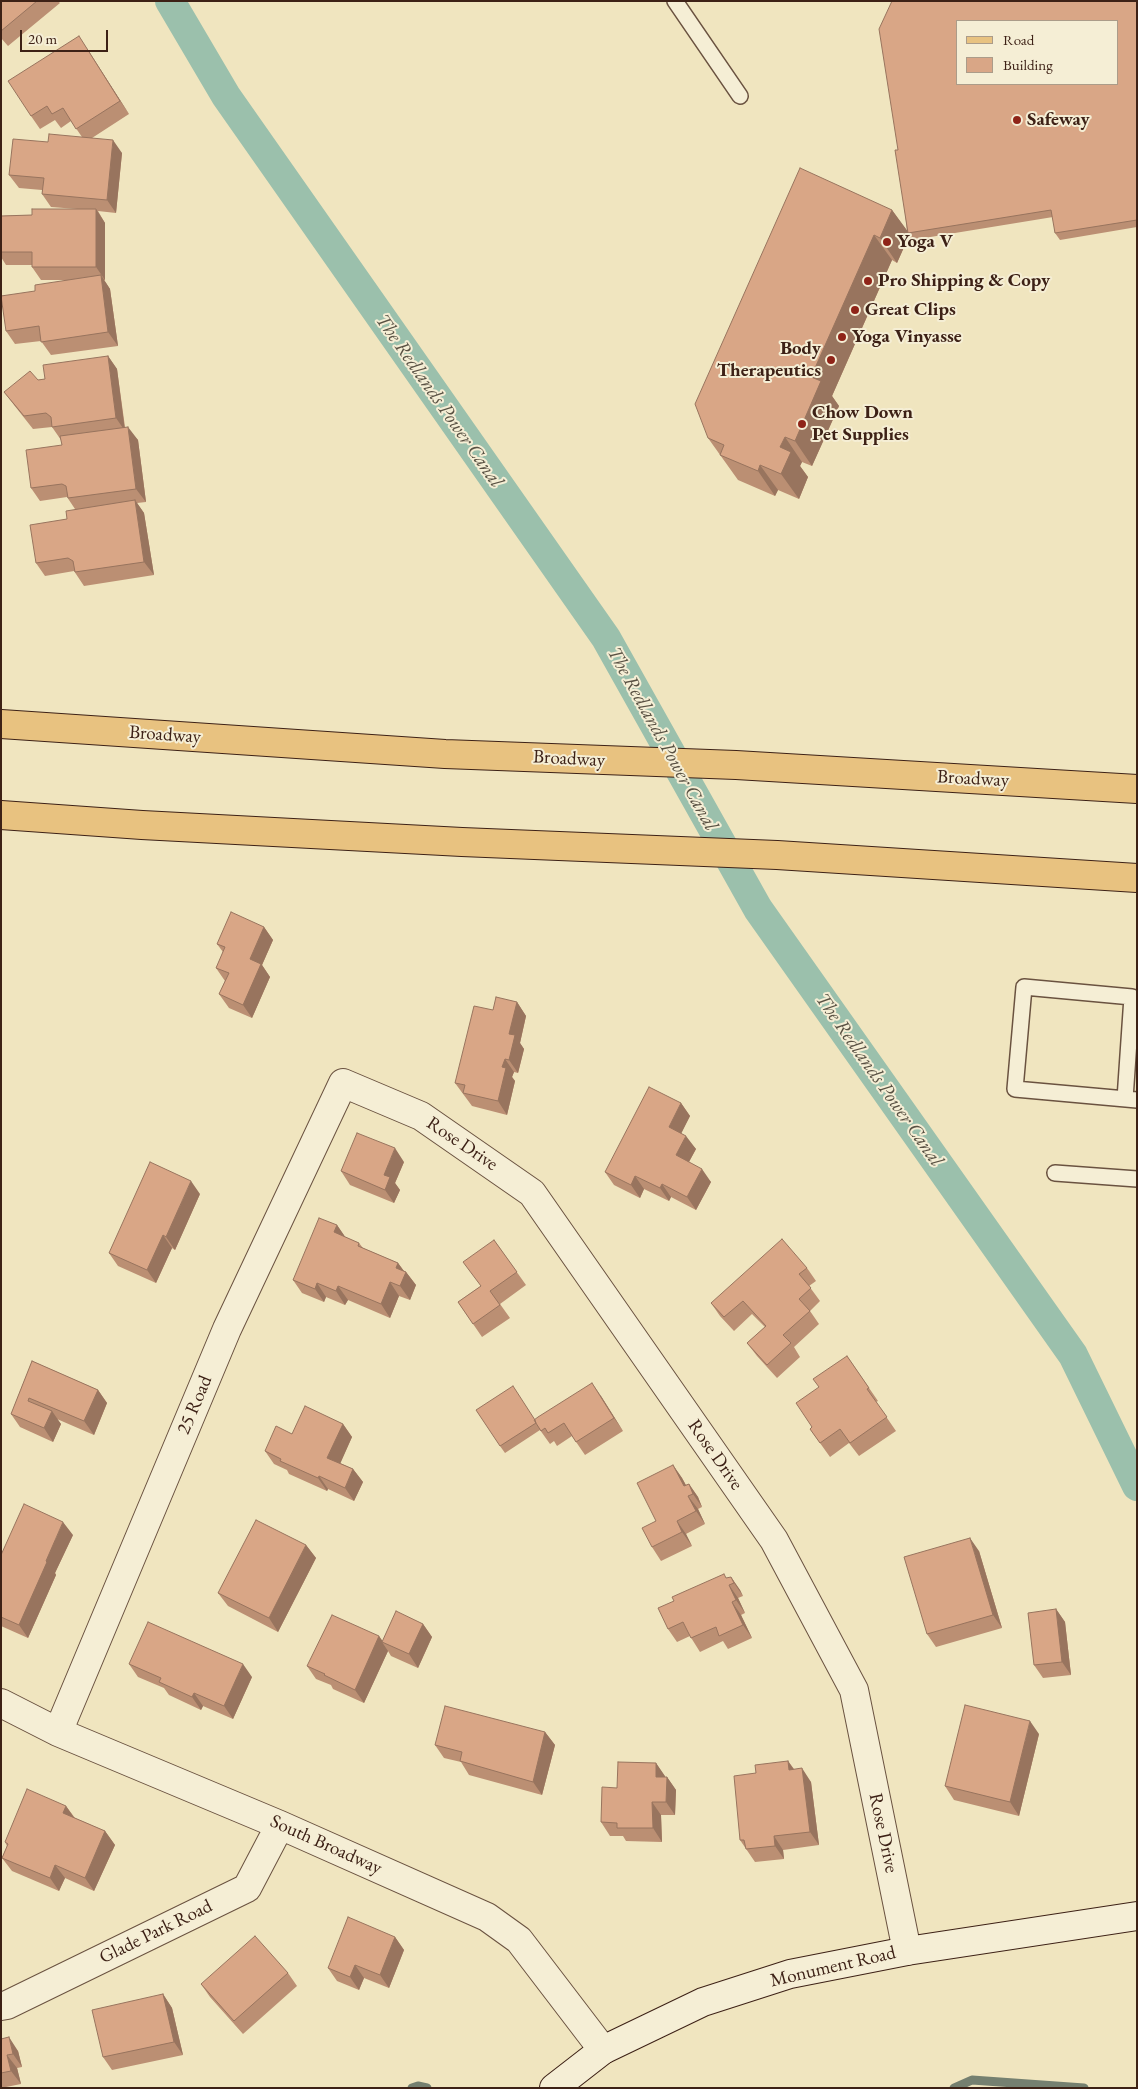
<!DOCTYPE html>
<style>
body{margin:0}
#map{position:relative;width:1138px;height:2089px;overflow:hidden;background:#f0e5bf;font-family:"EB Garamond",serif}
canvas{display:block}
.frame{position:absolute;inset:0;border:2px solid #3d2116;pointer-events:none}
.legend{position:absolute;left:956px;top:20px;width:162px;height:65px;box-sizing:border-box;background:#f5eed5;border:1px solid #ab9c89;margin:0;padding:6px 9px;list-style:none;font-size:15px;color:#3d2116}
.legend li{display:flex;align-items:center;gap:10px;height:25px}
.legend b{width:25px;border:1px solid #ab9c89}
.scale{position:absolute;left:20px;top:30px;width:88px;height:22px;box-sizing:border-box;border:2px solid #3d2116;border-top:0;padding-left:6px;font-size:15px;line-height:18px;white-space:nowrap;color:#3d2116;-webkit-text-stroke:4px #f5eed5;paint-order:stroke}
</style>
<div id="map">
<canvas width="1138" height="2089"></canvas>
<div class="frame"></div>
<ul class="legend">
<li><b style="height:6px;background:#e8c280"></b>Road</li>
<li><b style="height:14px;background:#d9a686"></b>Building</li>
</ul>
<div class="scale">20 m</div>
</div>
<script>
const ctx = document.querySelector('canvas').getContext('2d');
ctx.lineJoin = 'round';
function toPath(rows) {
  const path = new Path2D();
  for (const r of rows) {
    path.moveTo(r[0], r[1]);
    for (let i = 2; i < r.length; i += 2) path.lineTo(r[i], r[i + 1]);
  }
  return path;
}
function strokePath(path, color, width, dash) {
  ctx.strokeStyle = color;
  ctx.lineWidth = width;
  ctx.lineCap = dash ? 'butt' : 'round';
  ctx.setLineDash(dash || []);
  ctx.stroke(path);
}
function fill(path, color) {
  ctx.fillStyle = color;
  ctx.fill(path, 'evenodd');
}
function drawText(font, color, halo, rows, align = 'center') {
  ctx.font = font + ' "EB Garamond",serif';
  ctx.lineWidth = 4;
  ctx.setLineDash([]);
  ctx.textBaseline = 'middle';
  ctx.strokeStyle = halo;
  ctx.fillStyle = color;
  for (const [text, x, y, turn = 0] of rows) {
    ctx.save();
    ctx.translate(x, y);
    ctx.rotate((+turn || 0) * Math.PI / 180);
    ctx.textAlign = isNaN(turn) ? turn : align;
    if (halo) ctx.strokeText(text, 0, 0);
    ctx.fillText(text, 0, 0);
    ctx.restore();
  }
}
const stream = toPath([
 [412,2088,418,2086,427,2088],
 [954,2088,972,2080,1084,2088]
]);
const canal = toPath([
 [170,1,226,96,606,638,758,909,1073,1355,1137,1486]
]);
const service = toPath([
 [675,1,740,96],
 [1125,1099,1132,997,1024,987,1015,1089,1137,1100],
 [1055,1173,1137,1179]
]);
const minor = toPath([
 [1,1703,58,1732,280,1825,487,1917,519,1940,603,2050],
 [58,1732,227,1329,343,1083,421,1116,532,1193,774,1540,854,1690,907,1951],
 [1,2006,7,2005,247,1888,280,1825]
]);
const secondary = toPath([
 [554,2088,603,2050,703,2002,790,1974,907,1951,1137,1916]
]);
const primary = toPath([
 [1,724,445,754,736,765,1137,789],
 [1,815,142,825,462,842,777,855,1137,878]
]);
const wall = toPath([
 [1,1,58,1,60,3,8,46,1,38],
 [1137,1,1137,227,1060,240,1055,233,1053,217,912,240,909,236,897,263,892,260,832,396,839,406,812,466,802,462,800,466,808,477,799,499,778,490,775,496,738,480,708,438,892,210,907,231,898,150],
 [88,50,129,114,92,138,122,153,116,213,98,211,105,223,105,280,104,280,110,289,118,346,51,355,41,341,15,344,6,331,35,291,66,280,41,280,32,267,32,265,6,265,1,257,1,216,32,215,77,209,51,207,42,194,42,190,19,188,9,175,48,142,82,137,71,121,61,128,55,120,40,129,31,116],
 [108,356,117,369,125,427,138,440,146,502,137,503,144,513,154,575,84,586,74,571,45,576,36,563,67,519,75,509,67,497,40,501,31,488,62,445,61,440,52,427,33,429,14,405,4,392,38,380,45,379],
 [264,927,273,940,262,965,270,977,252,1018,229,1008,219,994,225,981,216,968,223,952,217,944],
 [517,1002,526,1016,520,1043,524,1049,518,1073,514,1072,512,1077,515,1081,507,1115,472,1106,455,1083,493,1010],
 [681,1103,690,1116,681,1133,696,1149,689,1162,711,1182,696,1210,671,1197,669,1201,644,1189,640,1198,614,1185,605,1172],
 [404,1162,395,1183,400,1190,394,1203,350,1185,341,1171],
 [200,1194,175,1250,172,1248,156,1283,118,1266,109,1253],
 [337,1225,345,1237,359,1243,363,1248,398,1263,404,1271,406,1272,416,1285,410,1300,399,1296,390,1318,348,1300,345,1305,326,1297,324,1302,302,1293,293,1280],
 [494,1240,526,1285,500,1304,510,1318,482,1337,458,1302,481,1286],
 [807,1268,816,1281,809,1286,820,1301,810,1311,819,1324,794,1347,800,1357,777,1378,757,1356,747,1343,765,1327,752,1314,734,1331,720,1316,711,1303],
 [847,1356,878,1401,876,1402,896,1431,859,1456,849,1443,830,1457,810,1429,812,1427,819,1387],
 [32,1361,98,1390,107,1403,94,1435,57,1419,61,1424,53,1442,20,1427,11,1414],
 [601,1396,623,1431,585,1455,572,1436,557,1446,554,1441,550,1444,540,1430,505,1453,500,1446,535,1420],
 [343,1424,352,1437,340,1463,353,1469,363,1482,354,1501,328,1489,327,1491,289,1474,287,1470,274,1464,265,1451,292,1434],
 [673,1465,682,1478,686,1485,689,1484,698,1497,702,1507,698,1509,705,1524,686,1534,692,1546,661,1561,652,1547,656,1521],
 [73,1535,55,1573,56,1575,28,1638,1,1626,1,1555],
 [306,1545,316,1558,278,1632,228,1606,218,1593],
 [979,1551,1002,1628,936,1647,927,1634],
 [731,1577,740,1590,743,1596,738,1598,745,1613,741,1615,752,1638,728,1649,723,1641,700,1652,690,1636,677,1642,668,1629,674,1601],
 [1056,1609,1065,1622,1071,1675,1043,1678,1034,1665],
 [423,1624,432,1637,418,1668,391,1656,388,1651,364,1703,333,1689,331,1685,316,1679,307,1666,379,1636,382,1641],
 [129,1664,252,1677,233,1719,203,1706,201,1710,169,1695,164,1688,138,1677],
 [545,1732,555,1745,542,1795,469,1775,461,1762,444,1758,435,1745],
 [1039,1734,1019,1816,954,1800,945,1786],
 [788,1761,794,1769,811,1782,819,1845,783,1850,784,1859,755,1862,740,1840,756,1773],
 [656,1763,665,1777,667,1777,676,1790,675,1815,661,1815,662,1842,626,1841,623,1836,610,1836,601,1822,617,1788],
 [66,1806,75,1818,105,1831,115,1845,94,1891,65,1878,59,1891,12,1871,2,1858,7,1846,5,1842],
 [395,1937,404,1950,389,1988,364,1978,359,1990,337,1981,328,1968],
 [288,1973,297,1986,243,2034,210,1997,201,1984],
 [163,1994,172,2008,183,2055,112,2070,103,2057],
 [1,2039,18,2051,22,2067,17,2068,21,2084,1,2088]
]);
const shadedWall = toPath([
 [79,36,88,50,129,114,120,101],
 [113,140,122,153,116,213,107,200],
 [96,209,105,223,105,280,96,267],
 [892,210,909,233,908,233,909,236,897,263,880,238],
 [874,235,892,260,832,396,839,406,812,466,795,441,811,377],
 [101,275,110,289,118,346,108,332],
 [108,356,117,369,125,431,116,418],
 [128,427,138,440,146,502,136,489],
 [785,437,802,462,800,466,808,477,799,499,781,474,780,447],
 [760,465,778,490,775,496,758,471],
 [135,500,144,513,154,575,144,562],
 [264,927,273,940,262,965,270,977,252,1018,243,1005,250,959],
 [517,1002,526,1016,520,1043,524,1049,518,1073,509,1060,509,1034],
 [505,1059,514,1072,512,1077,515,1081,507,1115,498,1101,502,1067],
 [681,1103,690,1116,678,1140,669,1127],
 [686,1136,696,1149,685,1169,676,1155],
 [395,1148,404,1162,395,1183,400,1190,394,1203,385,1190,384,1175],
 [702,1169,711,1182,696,1210,687,1197],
 [635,1176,644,1189,640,1198,631,1185],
 [191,1181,200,1194,175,1250,166,1237],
 [662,1184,671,1197,669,1201,660,1188],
 [337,1225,346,1238,334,1232],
 [163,1235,172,1248,156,1283,147,1270],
 [398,1263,406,1274,406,1272,416,1285,410,1300,400,1286,396,1268],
 [390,1282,399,1296,390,1318,381,1304],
 [317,1283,326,1297,324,1302,315,1289],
 [338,1286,348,1300,345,1305,336,1291],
 [592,1383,601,1396,623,1431,614,1418],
 [98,1390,107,1403,94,1435,84,1421],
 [52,1411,61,1424,53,1442,44,1428],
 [343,1424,352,1437,337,1471,327,1458],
 [673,1465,682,1478,691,1495,684,1486],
 [353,1469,363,1482,354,1501,345,1488],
 [319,1476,328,1489,327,1491,318,1478],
 [689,1484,698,1497,702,1507,693,1494],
 [688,1496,698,1509,705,1524,696,1511],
 [677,1521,686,1534,692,1546,682,1532],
 [63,1522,73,1535,55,1573,56,1575,28,1638,19,1625,46,1561],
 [970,1538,979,1551,1002,1628,993,1615],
 [306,1545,316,1558,278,1632,269,1618],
 [731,1577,740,1590,743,1596,734,1583],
 [729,1585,738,1598,745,1613,736,1600],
 [732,1602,741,1615,752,1638,743,1625],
 [1056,1609,1065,1622,1071,1675,1062,1662],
 [423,1624,432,1637,418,1668,409,1654],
 [379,1636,384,1643,382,1642,388,1651,364,1703,355,1690],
 [243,1664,252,1677,233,1719,224,1706],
 [194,1693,203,1706,201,1710,192,1697],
 [1030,1721,1039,1734,1019,1816,1010,1802],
 [545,1732,555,1745,542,1795,533,1782],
 [788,1761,797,1774,789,1770],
 [656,1763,665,1776,665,1790,656,1777],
 [802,1768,811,1782,819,1845,810,1832],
 [667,1777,676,1790,675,1815,666,1802],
 [652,1802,661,1815,662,1842,653,1828],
 [66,1806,75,1819,63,1813],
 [105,1831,115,1845,94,1891,85,1878],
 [774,1836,783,1850,784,1859,775,1846],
 [55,1865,65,1878,59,1891,50,1878],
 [395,1937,404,1950,389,1988,380,1975],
 [355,1965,364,1978,359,1990,350,1977],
 [163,1994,172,2008,183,2055,174,2042],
 [9,2037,18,2051,22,2067,13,2054],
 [7,2055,17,2068,21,2084,11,2071]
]);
const building = toPath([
 [1,1,37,1,1,31,1,1],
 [892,1,1137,1,1137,220,1055,233,1051,210,908,233,895,150,898,150,879,29,892,1],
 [957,21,1117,21,1117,84,957,84,957,21],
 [79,36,120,101,76,129,63,108,52,114,47,106,31,116,8,81,79,36],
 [49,134,113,140,107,200,42,194,44,178,9,175,13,139,48,142,49,134],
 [800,168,892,210,880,238,874,235,811,377,821,381,795,441,785,437,780,447,791,452,781,474,760,465,758,471,720,455,724,445,708,438,695,404,800,168],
 [32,209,96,209,96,267,32,267,32,252,1,252,1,216,32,215,32,209],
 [101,275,108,332,41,342,39,326,6,331,1,296,35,291,35,285,101,275],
 [108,356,116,418,52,427,51,417,46,413,24,416,4,392,30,371,38,380,45,379,43,365,108,356],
 [128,427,136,489,68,498,66,486,62,484,31,488,26,450,62,445,60,436,128,427],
 [135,500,144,562,75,572,73,561,68,558,36,563,30,525,67,519,66,511,135,500],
 [231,912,264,927,250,959,261,964,243,1005,219,994,229,973,216,968,225,947,217,944,231,912],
 [496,997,517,1002,509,1034,515,1035,509,1060,505,1059,502,1067,506,1068,498,1101,463,1093,465,1085,455,1083,474,1006,493,1010,496,997],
 [649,1087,681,1103,669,1127,686,1136,676,1155,702,1169,687,1197,662,1184,660,1188,635,1176,631,1185,605,1172,649,1087],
 [357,1133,395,1148,384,1175,390,1177,385,1190,341,1171,357,1133],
 [150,1162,191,1181,166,1237,163,1235,147,1270,109,1253,150,1162],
 [319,1218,337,1225,334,1232,359,1243,358,1246,398,1263,396,1268,406,1272,400,1286,390,1282,381,1304,338,1286,336,1291,317,1283,315,1289,293,1280,319,1218],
 [782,1239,807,1268,799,1274,811,1288,799,1299,810,1311,783,1335,791,1343,767,1365,747,1343,766,1326,755,1314,743,1301,724,1317,711,1303,782,1239],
 [494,1240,517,1272,490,1291,500,1305,473,1324,458,1302,481,1286,463,1262,494,1240],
 [847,1356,869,1388,867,1389,887,1417,850,1443,840,1429,820,1443,810,1429,812,1427,796,1403,819,1387,813,1379,847,1356],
 [32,1361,98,1390,84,1421,29,1398,28,1401,52,1411,44,1428,11,1414,32,1361],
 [592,1383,614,1418,576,1442,564,1423,548,1433,545,1428,541,1431,534,1420,538,1417,592,1383],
 [513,1386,535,1420,536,1423,500,1446,476,1410,513,1386],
 [305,1406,343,1424,327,1458,353,1469,345,1488,319,1476,318,1478,280,1461,281,1459,265,1451,276,1426,292,1434,305,1406],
 [673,1465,684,1486,689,1484,693,1494,688,1496,696,1511,677,1521,682,1532,652,1547,642,1528,656,1521,637,1483,673,1465],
 [24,1504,63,1522,46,1561,47,1562,19,1625,1,1617,1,1555,24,1504],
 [256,1520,306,1545,269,1618,218,1593,256,1520],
 [970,1538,993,1615,927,1634,904,1557,970,1538],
 [724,1574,726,1578,731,1577,734,1583,729,1585,736,1600,732,1602,743,1625,719,1636,716,1627,691,1638,683,1622,668,1629,658,1608,674,1601,672,1597,724,1574],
 [1056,1609,1062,1662,1034,1665,1028,1613,1056,1609],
 [396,1611,423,1624,409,1654,382,1642,396,1611],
 [332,1615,379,1636,355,1690,324,1675,325,1674,307,1666,332,1615],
 [148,1622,243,1664,224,1706,194,1693,192,1697,159,1682,161,1678,129,1664,148,1622],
 [965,1705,1030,1721,1010,1802,945,1786,965,1705],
 [445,1706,545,1732,533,1782,460,1761,462,1752,435,1745,445,1706],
 [788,1761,789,1770,802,1768,810,1832,774,1836,775,1846,746,1849,744,1840,740,1840,734,1776,756,1773,755,1765,788,1761],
 [618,1762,656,1763,656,1777,667,1777,666,1802,652,1802,653,1828,617,1828,617,1823,601,1822,602,1787,617,1788,618,1762],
 [27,1789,66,1806,63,1813,105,1831,85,1878,55,1865,50,1878,2,1858,8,1844,5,1842,27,1789],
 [348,1917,395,1937,380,1975,355,1965,350,1977,328,1968,348,1917],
 [255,1936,288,1973,234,2021,201,1984,255,1936],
 [163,1994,174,2042,103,2057,92,2010,163,1994],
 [9,2037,13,2054,7,2055,11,2071,1,2073,1,2039,9,2037]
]);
const markers = [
 [1017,120,5,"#8f2418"],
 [887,242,5,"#8f2418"],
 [868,281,5,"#8f2418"],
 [855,310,5,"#8f2418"],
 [842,337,5,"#8f2418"],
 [831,360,5,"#8f2418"],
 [802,424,5,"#8f2418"]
];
const poiNames = [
 ["Safeway",1027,120],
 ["Yoga V",897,242],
 ["Pro Shipping & Copy",878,281],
 ["Great Clips",865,310],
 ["Yoga Vinyasse",852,337],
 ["Body",821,349,"right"],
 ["Therapeutics",821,371,"right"],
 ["Chow Down",812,413],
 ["Pet Supplies",812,435]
];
const streetNames = [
 ["Broadway",165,735,4],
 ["Broadway",569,759,3],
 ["Broadway",973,779,3],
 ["Rose Drive",462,1144,34],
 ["25 Road",195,1405,-67],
 ["Rose Drive",715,1455,55],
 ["Rose Drive",883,1833,78],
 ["South Broadway",326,1845,24],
 ["Glade Park Road",156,1932,-26],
 ["Monument Road",833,1967,-13]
];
const waterNames = [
 ["The Redlands Power Canal",439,401,55],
 ["The Redlands Power Canal",662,739,61],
 ["The Redlands Power Canal",879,1080,55]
];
strokePath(stream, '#758070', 9);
strokePath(canal, '#9bc0ac', 30);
strokePath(service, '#6a5240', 18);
strokePath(minor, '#6a5240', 30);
strokePath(secondary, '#3d2116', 30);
strokePath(primary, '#3d2116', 30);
strokePath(service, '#f5eed5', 15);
strokePath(minor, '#f5eed5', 28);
strokePath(secondary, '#f5eed5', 28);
strokePath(primary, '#e8c280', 28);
fill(wall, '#bb8f73');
fill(shadedWall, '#98745e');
fill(building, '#d9a686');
strokePath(building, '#98745e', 1);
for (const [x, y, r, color] of markers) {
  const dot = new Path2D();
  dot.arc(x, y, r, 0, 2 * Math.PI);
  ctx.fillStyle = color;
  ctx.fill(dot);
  strokePath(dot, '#f5eed5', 2);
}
drawText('bold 19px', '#3d2116', '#f5eed5', poiNames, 'left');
drawText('19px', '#3d2116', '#f5eed5', streetNames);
drawText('italic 20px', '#595143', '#f5eed5', waterNames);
</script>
